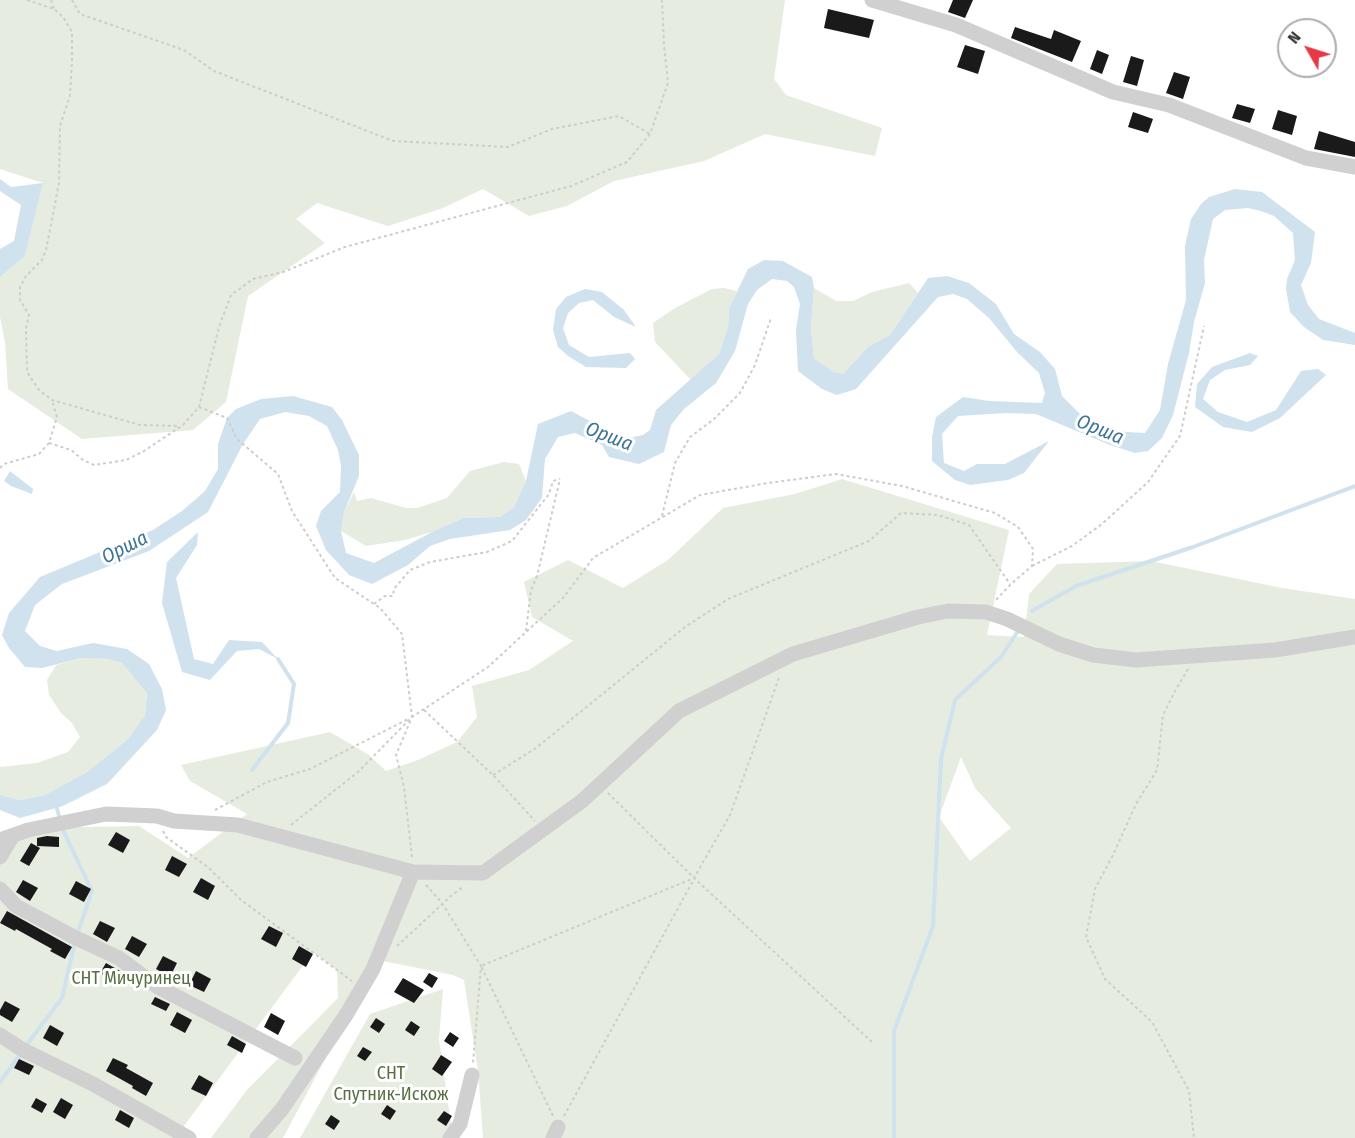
<!DOCTYPE html>
<meta charset="utf-8">
<style>
body{margin:0}
#map{position:relative;width:1355px;height:1138px;overflow:hidden;background:#fff;font-family:"Fira Sans Condensed",sans-serif}
canvas{display:block}
.north{position:absolute;left:1277px;top:18px;width:60px;height:60px;box-sizing:border-box;background:#fff;border:2px solid #adadad;border-radius:50%;rotate:309deg;font-size:16px;font-weight:700;line-height:24px;text-align:center;color:#333}
.north::after{content:'';display:block;margin:auto;width:21px;height:27px;background:#e63946;clip-path:polygon(50% 0,100% 100%,50% 72%,0 100%)}
</style>
<div id="map">
<canvas width="1355" height="1138"></canvas>
<div class="north">N</div>
</div>
<script>
const ctx = document.querySelector('canvas').getContext('2d');
ctx.lineJoin = 'round';
function fill(path, color) {
  ctx.fillStyle = color;
  ctx.fill(path, 'evenodd');
}
function toPath(rows) {
  const path = new Path2D();
  for (const r of rows) {
    path.moveTo(r[0], r[1]);
    for (let i = 2; i < r.length; i += 2) path.lineTo(r[i], r[i + 1]);
  }
  return path;
}
function strokePath(path, color, width, dash) {
  ctx.strokeStyle = color;
  ctx.lineWidth = width;
  ctx.lineCap = dash ? 'butt' : 'round';
  ctx.setLineDash(dash || []);
  ctx.stroke(path);
}
function drawText(font, color, halo, rows, align = 'center') {
  ctx.font = font + ' "Fira Sans Condensed",sans-serif';
  ctx.lineWidth = 6;
  ctx.setLineDash([]);
  ctx.textBaseline = 'middle';
  ctx.strokeStyle = halo;
  ctx.fillStyle = color;
  for (const [text, x, y, turn = 0] of rows) {
    ctx.save();
    ctx.translate(x, y);
    ctx.rotate((+turn || 0) * Math.PI / 180);
    ctx.textAlign = isNaN(turn) ? turn : align;
    if (halo) ctx.strokeText(text, 0, 0);
    ctx.fillText(text, 0, 0);
    ctx.restore();
  }
}
const green = toPath([
 [0,0,785,0,774,79,786,95,882,128,875,156,765,134,704,161,614,181,567,206,529,216,483,189,443,208,388,226,317,203,296,219,325,243,248,296,226,402,193,430,82,439,8,389,5,342,0,317,0,277,25,256,43,183,0,169],
 [909,283,918,293,890,335,869,346,843,374,834,372,814,360,811,327,814,288,836,301,853,301,872,292],
 [724,288,737,291,729,308,728,327,719,354,691,380,655,342,653,323,675,308,712,289],
 [504,462,519,464,526,481,514,507,500,517,463,518,432,532,405,540,366,546,341,531,344,512,354,492,357,501,371,498,406,508,417,508,447,498,470,471],
 [842,479,1009,530,987,635,1024,637,1029,594,1057,564,1151,561,1282,588,1355,599,1355,1138,483,1138,478,1071,464,980,453,975,378,960,283,1138,211,1138,247,1090,338,998,337,970,313,952,175,1138,0,1138,0,855,26,828,139,826,188,858,247,814,190,781,181,765,330,732,369,755,386,771,418,760,457,742,477,717,472,686,529,670,573,641,532,617,524,582,568,560,623,588,668,560,723,508,795,494],
 [961,757,975,788,1011,828,970,861,939,817],
 [81,658,107,659,122,663,147,692,145,715,128,739,87,772,45,795,20,800,0,795,0,767,37,763,68,752,80,737,72,723,61,713,49,695,47,680,56,665],
 [443,989,439,1039,453,1138,300,1138,370,1014]
]);
const water = toPath([
 [0,179,11,187,43,183,25,256,0,277,0,249,14,241,21,205,0,191],
 [1235,189,1262,192,1315,232,1311,263,1301,285,1308,305,1319,319,1355,333,1355,345,1323,340,1304,327,1290,312,1286,289,1287,279,1295,260,1293,233,1274,216,1261,211,1248,208,1225,210,1213,219,1204,260,1205,283,1194,322,1189,353,1173,415,1162,438,1148,451,1135,453,1110,445,1036,414,1007,413,958,416,942,434,944,463,964,471,977,464,1005,464,1049,441,1024,473,1008,480,970,485,955,480,932,461,932,437,936,417,963,397,989,401,1042,403,1045,393,1039,373,1017,352,989,318,967,299,953,294,938,297,856,389,837,395,822,389,798,371,796,330,800,304,794,287,787,281,772,279,757,290,748,304,735,351,716,383,684,409,671,425,664,452,639,464,609,457,602,445,575,433,558,437,545,459,542,498,526,520,510,530,450,539,430,546,408,565,372,584,349,575,326,550,316,526,321,511,340,492,341,466,338,450,327,426,309,416,285,412,260,419,243,444,208,512,149,551,62,584,35,605,25,631,40,646,57,651,93,643,127,649,149,664,162,689,166,710,157,730,107,784,63,806,20,818,0,810,0,795,20,800,45,795,87,772,128,739,145,715,147,693,122,663,107,659,81,658,42,668,25,667,9,648,2,635,9,613,40,577,153,530,182,511,205,491,218,469,218,444,227,418,236,409,261,399,293,396,332,407,342,420,359,455,359,476,344,512,341,531,346,553,374,563,432,532,463,518,500,517,514,507,526,481,538,424,571,411,624,439,643,435,650,430,656,410,719,354,728,327,729,308,748,269,764,260,783,261,812,277,814,288,811,327,814,359,834,372,843,374,869,346,890,335,928,278,947,276,969,283,996,304,1014,334,1040,352,1055,369,1062,396,1089,423,1127,432,1145,433,1160,410,1168,364,1186,300,1185,246,1191,219,1201,204,1209,197],
 [585,289,602,292,624,310,636,327,614,317,593,300,579,303,568,313,563,328,569,345,589,357,630,353,635,359,626,368,586,367,568,356,558,347,553,330,556,309,566,297],
 [1250,353,1258,356,1250,365,1225,370,1210,380,1203,399,1218,412,1247,422,1276,410,1301,371,1318,369,1326,375,1280,418,1252,432,1223,427,1195,407,1197,384,1212,367],
 [10,471,33,489,32,494,11,486,4,481],
 [198,532,197,545,176,578,194,659,213,664,229,640,262,642,278,659,259,649,237,651,210,680,182,672,162,603,167,562]
]);
const stream = toPath([
 [1032,611,1076,586,1193,547,1355,486],
 [252,770,288,723,294,684,278,659],
 [56,805,59,816],
 [61,826,92,891,77,935],
 [25,1047,62,998,75,942],
 [0,1082,21,1053],
 [894,1138,894,1031,933,926,941,759,955,700,1001,657,1018,631]
]);
const building = toPath([
 [953,0,973,0,965,18,948,12],
 [828,9,874,20,869,38,824,28],
 [1015,27,1051,39,1054,30,1081,41,1072,62,1011,38],
 [965,45,985,51,978,74,957,67],
 [1097,50,1109,55,1102,74,1090,69],
 [1131,56,1144,60,1137,86,1123,82],
 [1174,72,1190,77,1183,99,1166,93],
 [1237,104,1255,109,1250,123,1232,118],
 [1278,110,1297,116,1292,135,1272,129],
 [1133,112,1153,119,1148,133,1128,127],
 [1319,131,1355,142,1355,157,1314,149],
 [116,832,130,840,123,853,108,845],
 [47,836,59,837,59,847,37,846,37,838],
 [31,843,40,848,29,866,20,861],
 [172,856,187,864,179,877,165,870],
 [201,878,215,886,208,900,193,892],
 [23,880,38,888,30,901,16,892],
 [76,881,91,889,84,902,69,894],
 [7,911,72,947,65,959,50,951,52,949,16,929,15,931,0,923],
 [100,921,115,928,107,942,93,934],
 [269,926,283,933,276,947,261,939],
 [132,936,147,944,139,957,125,949],
 [299,946,313,954,306,967,292,959],
 [163,956,177,963,170,977,156,969],
 [106,963,120,971,114,981,100,973],
 [196,971,211,979,204,992,189,985],
 [429,973,438,978,432,988,423,982],
 [403,978,424,990,414,1003,394,992],
 [155,997,170,1004,166,1011,151,1004],
 [5,1001,20,1009,12,1022,0,1015,0,1010],
 [177,1012,192,1020,185,1033,170,1025],
 [271,1013,285,1021,278,1035,264,1027],
 [376,1018,385,1024,379,1033,370,1027],
 [411,1021,420,1027,414,1036,405,1030],
 [50,1025,64,1033,57,1046,43,1038],
 [450,1032,459,1038,453,1047,444,1041],
 [232,1036,246,1044,242,1053,227,1045],
 [363,1047,372,1052,365,1061,357,1056],
 [441,1055,452,1062,442,1076,432,1069],
 [113,1058,128,1065,126,1068,153,1083,146,1096,132,1088,133,1086,106,1071],
 [19,1059,34,1066,29,1075,14,1068],
 [199,1075,213,1083,206,1096,191,1089],
 [36,1098,47,1104,42,1113,31,1107],
 [61,1098,73,1105,65,1119,53,1112],
 [387,1105,396,1111,390,1120,381,1114],
 [120,1110,134,1118,129,1128,115,1120],
 [444,1111,452,1116,446,1126,437,1120],
 [331,1115,340,1121,334,1130,325,1124]
]);
const path = toPath([
 [27,0,54,9,63,17,72,32,72,61,70,95,60,126,59,183,46,250,42,260,26,276,20,287,20,300,29,315,26,328,27,372,39,390,52,400,140,425,180,426],
 [51,0,54,9],
 [72,0,80,14,184,50,214,71,393,141,508,147,552,129,619,116,650,134],
 [199,407,227,418,237,439,278,474,292,511,335,578,380,608,402,634,412,717,396,755,404,787,412,857],
 [49,443,71,450,83,460,94,465,126,460,144,451,183,425,199,407,219,327,231,295,253,279,283,272,345,247,571,186,627,162,650,134,668,83,664,45,662,0],
 [0,468,4,464,39,454,49,443,57,417,52,400],
 [662,516,675,463,690,437,714,419,740,393,755,365,771,318],
 [1032,566,1072,546,1102,524,1148,482,1180,436,1204,326],
 [374,604,385,596,393,596,394,589,410,570,430,562,487,552,512,541,549,494,553,481,560,479],
 [526,631,531,590,537,576,560,479],
 [1188,669,1175,691,1163,715,1157,770,1136,804,1113,855,1095,889,1086,937,1105,979,1152,1022,1189,1091,1194,1138],
 [424,710,493,775,535,821],
 [493,775,536,748,685,627,728,599,869,541,901,513,938,515,969,525,1010,584],
 [608,793,694,878,873,1043],
 [215,810,267,782,310,769,410,718],
 [291,825,358,772,412,717,488,667,563,598,593,558,700,495,768,483,836,474,902,486,995,513,1018,527,1033,549,1032,566,1011,584,994,602],
 [163,831,166,837,209,868,241,900,352,981],
 [426,885,442,903,481,966,473,1063],
 [397,946,452,895,464,886],
 [553,1116,481,966,694,878,730,815,780,675],
 [564,1116,694,879]
]);
const minor = toPath([
 [872,0,956,25,1113,92,1169,105,1306,158,1355,167],
 [0,840,28,830,106,814,157,816,174,821,238,825,413,872,483,873,582,801,679,711,793,654,918,617,948,611,986,612,1007,619,1059,644,1093,655,1136,660,1275,650,1355,637],
 [0,857,12,837],
 [0,889,16,906,76,938,119,958,158,987,295,1058],
 [0,1035,23,1050,93,1084,189,1138],
 [257,1138,282,1109,346,1015,373,969,413,872],
 [450,1138,460,1124,472,1075],
 [553,1138,558,1127]
]);
const parkNames = [
 ["СНТ Мичуринец",131,979],
 ["СНТ",391,1074],
 ["Спутник-Искож",391,1095]
];
const waterNames = [
 ["Орша",1100,430,22],
 ["Орша",609,437,21],
 ["Орша",125,548,-27]
];
fill(green, '#e6ecdf');
fill(water, '#cfe2ee');
strokePath(stream, '#cfe2ee', 4);
fill(building, '#1a1a1a');
strokePath(path, '#cdcdcd', 2, [3, 3]);
strokePath(minor, '#d0d0d0', 15);
drawText('18px', '#56703f', '#fff', parkNames);
drawText('italic 20px', '#3f7597', '#fff', waterNames);
</script>
